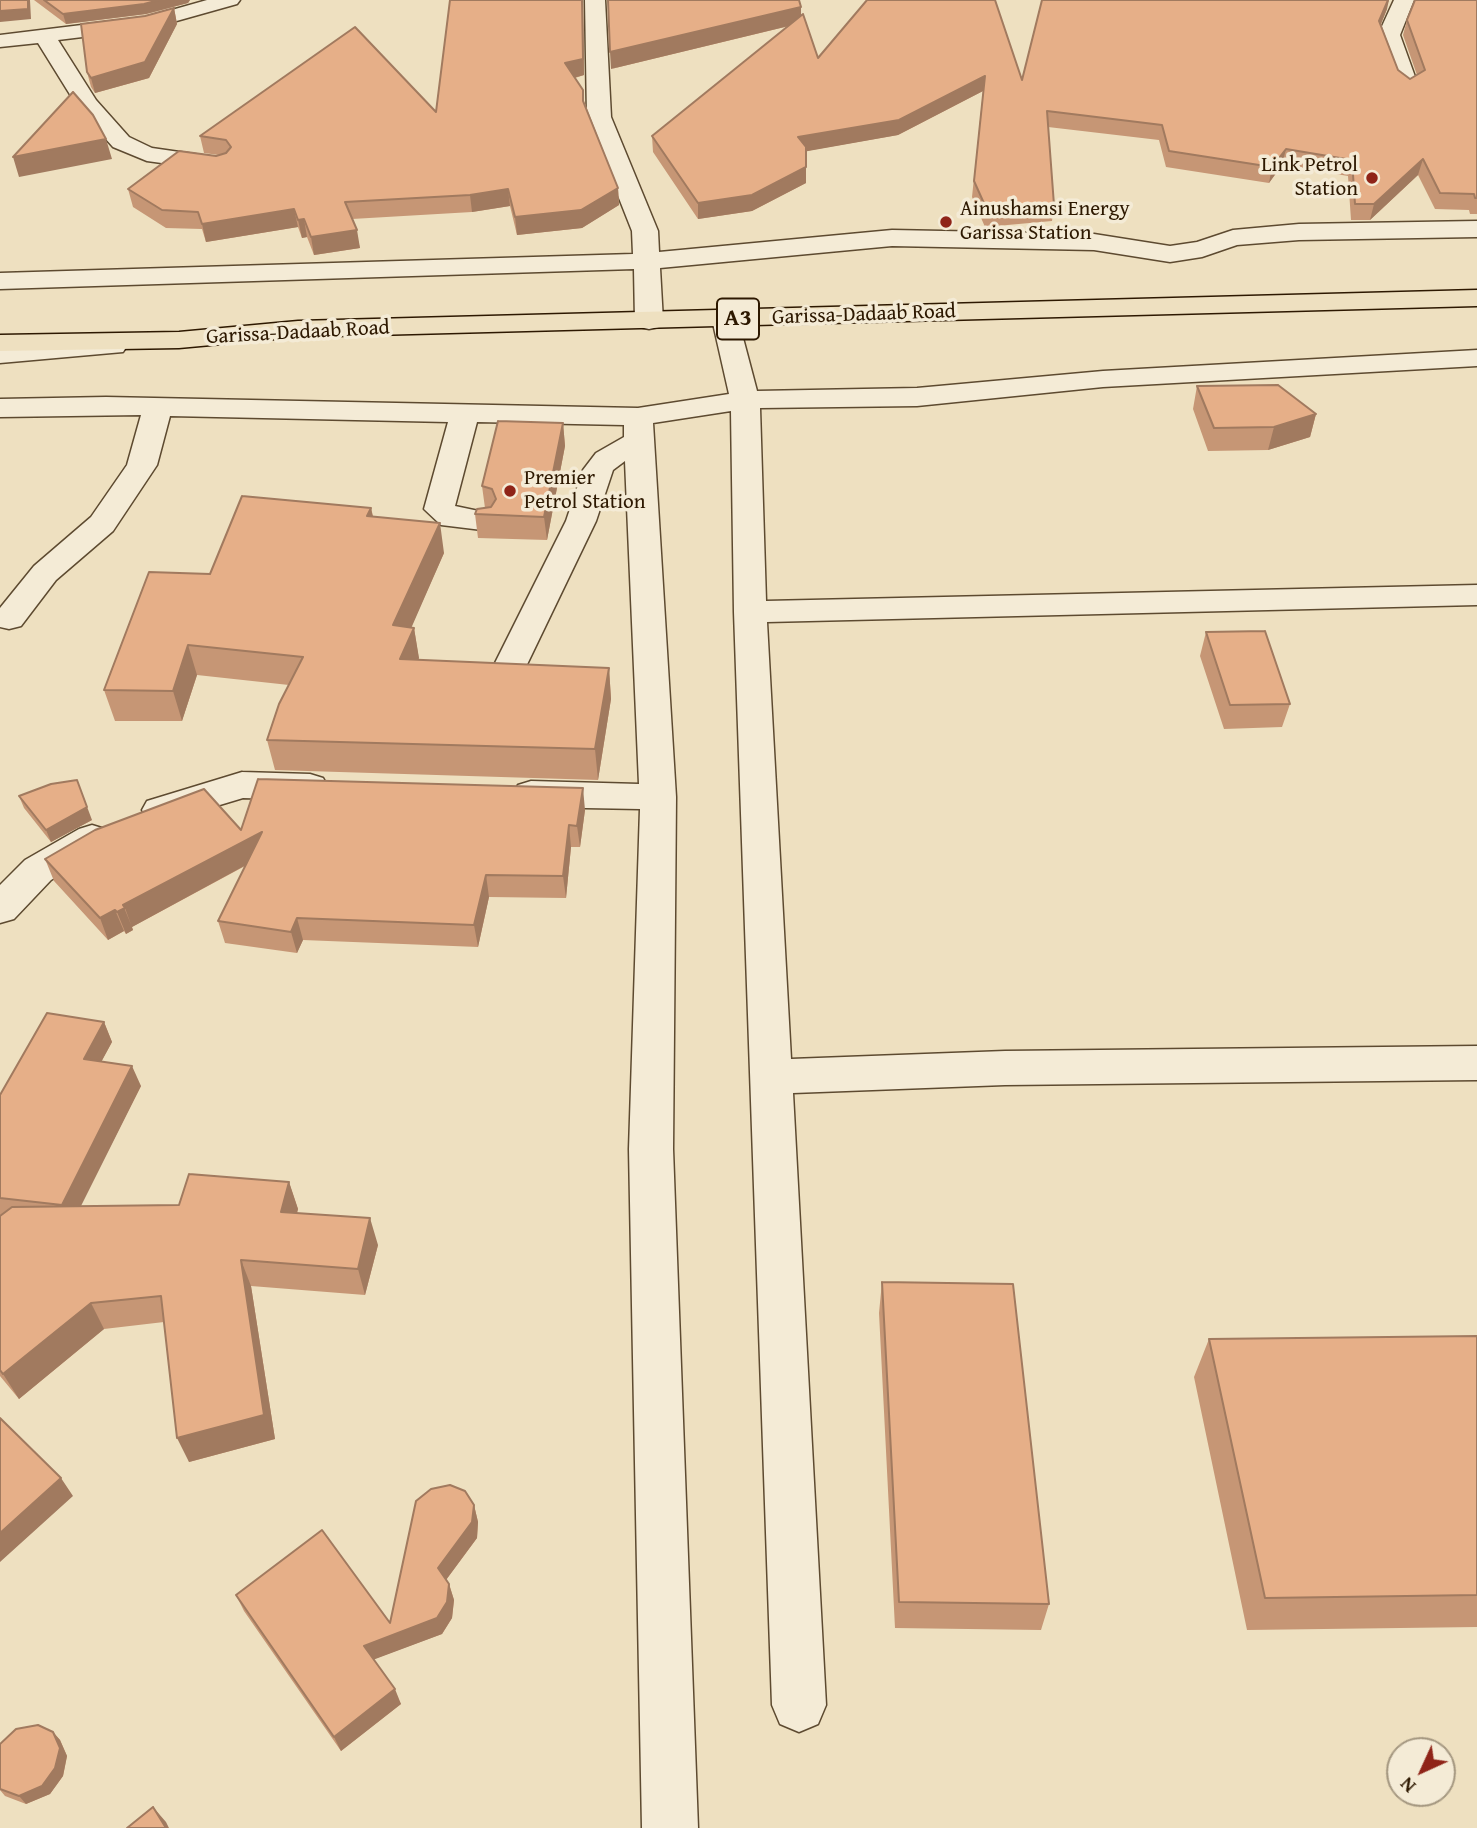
<!DOCTYPE html>
<style>
body{margin:0}
#map{position:relative;width:1477px;height:1828px;overflow:hidden;background:#eee0c0;font-family:"Gentium Book Plus",serif}
canvas{display:block}
.north{position:absolute;left:1386px;top:1737px;width:70px;height:70px;box-sizing:border-box;background:#f4ebd6;border:2px solid #a49780;border-radius:50%;rotate:225deg;font-size:19px;font-weight:700;line-height:28px;text-align:center;color:#2d1800}
.north::after{content:'';display:block;margin:auto;width:24px;height:32px;background:#8f2418;clip-path:polygon(50% 0,100% 100%,50% 72%,0 100%)}
</style>
<div id="map">
<canvas width="1477" height="1828"></canvas>
<div class="north">N</div>
</div>
<script>
const ctx = document.querySelector('canvas').getContext('2d');
ctx.lineJoin = 'round';
function toPath(rows) {
  const path = new Path2D();
  for (const r of rows) {
    path.moveTo(r[0], r[1]);
    for (let i = 2; i < r.length; i += 2) path.lineTo(r[i], r[i + 1]);
  }
  return path;
}
function strokePath(path, color, width, dash) {
  ctx.strokeStyle = color;
  ctx.lineWidth = width;
  ctx.lineCap = dash ? 'butt' : 'round';
  ctx.setLineDash(dash || []);
  ctx.stroke(path);
}
function fill(path, color) {
  ctx.fillStyle = color;
  ctx.fill(path, 'evenodd');
}
function drawText(font, color, halo, rows, align = 'center') {
  ctx.font = font + ' "Gentium Book Plus",serif';
  ctx.lineWidth = 7;
  ctx.setLineDash([]);
  ctx.textBaseline = 'middle';
  ctx.strokeStyle = halo;
  ctx.fillStyle = color;
  for (const [text, x, y, turn = 0] of rows) {
    ctx.save();
    ctx.translate(x, y);
    ctx.rotate((+turn || 0) * Math.PI / 180);
    ctx.textAlign = isNaN(turn) ? turn : align;
    if (halo) ctx.strokeText(text, 0, 0);
    ctx.fillText(text, 0, 0);
    ctx.restore();
  }
}
const minor = toPath([
 [207,0,240,0,237,4,148,29,58,40,96,100,129,137,152,148,228,159,232,164,228,169,220,171,147,161,113,147,79,109,38,43,0,47,0,35,147,17,207,0],
 [585,0,605,0,611,117,658,231,659,252,892,230,1094,234,1170,246,1197,242,1233,230,1299,224,1477,221,1477,237,1299,240,1237,245,1202,257,1170,262,1094,250,892,246,660,268,663,321,659,327,649,329,639,327,635,321,634,269,0,289,0,273,633,254,632,231,587,117,585,0],
 [1394,0,1414,0,1400,35,1418,85,1407,92,1396,85,1378,35,1394,0],
 [725,311,735,313,738,319,757,391,917,388,1103,371,1477,350,1477,366,1103,387,917,406,760,408,766,601,1477,585,1477,605,767,622,791,1059,1005,1051,1477,1046,1477,1080,1005,1085,793,1093,826,1705,818,1724,799,1732,780,1724,772,1705,734,612,731,411,653,423,676,797,673,1149,698,1828,642,1828,629,1149,640,809,531,807,518,803,513,794,518,785,531,781,639,784,625,461,613,470,596,521,520,679,508,682,496,679,491,671,566,521,583,470,596,453,624,437,624,425,477,422,455,506,493,514,497,521,493,528,482,530,441,525,424,509,448,422,170,416,157,465,113,531,56,580,21,626,9,629,0,627,0,608,34,566,91,517,127,465,141,415,0,417,0,399,106,397,638,408,729,394,712,319,715,313,725,311],
 [113,338,123,340,127,346,123,352,0,363,0,347,113,338],
 [242,772,310,774,323,778,328,787,323,796,310,800,243,798,160,823,147,819,142,810,147,801,242,772],
 [92,825,105,829,111,838,105,847,51,880,14,919,0,923,0,885,25,860,79,829,92,825]
]);
const highway = toPath([
 [1477,290,1477,306,298,337,179,348,0,351,0,335,179,332,298,321,1477,290]
]);
const wall = toPath([
 [34,0,190,0,188,3,146,14,66,24],
 [450,0,583,0,584,75,575,78,618,188,619,205,582,228,517,235,510,206,472,212,352,219,360,248,314,255,307,237,302,238,298,227,206,242,202,229,166,228,133,207,128,189,219,155,204,153,200,136,436,112],
 [1477,0,1477,214,1470,214,1469,210,1435,209,1418,175,1370,220,1351,220,1348,176,1282,165,1269,183,1166,167,1159,140,1048,127,1054,205,1052,221,985,227,972,197,983,91,898,135,806,151,806,183,752,211,698,219,653,152,652,136,789,26,611,69,801,7,801,16,818,58,1022,80,1387,9,1381,24,1398,70,1410,79,1417,75,1403,35,1407,20],
 [174,8,177,24,149,78,95,93,91,87,87,72,145,16],
 [1197,386,1316,414,1310,437,1268,450,1208,451,1193,409],
 [563,423,565,446,547,540,478,538,475,514,485,508,482,486],
 [371,508,373,516,444,553,411,627,414,628,419,660,609,668,611,699,598,780,275,770,267,740,289,685,197,675,182,721,115,721,104,690,210,574],
 [1206,632,1290,704,1282,727,1224,729,1200,656],
 [19,796,92,820,51,842,24,808],
 [585,810,580,847,571,847,566,898,489,897,478,947,303,940,297,953,225,943,218,921,245,866,132,927,133,930,126,934,124,931,108,940,54,881,45,859,241,830],
 [104,1022,112,1042,101,1062,141,1086,80,1206,179,1205,289,1182,298,1209,297,1213,378,1245,365,1295,251,1286,275,1439,189,1462,164,1322,104,1329,19,1399,0,1376,0,1095],
 [882,1282,1049,1604,1041,1630,895,1628,879,1313],
 [1477,1336,1477,1627,1247,1630,1194,1377,1209,1339],
 [474,1505,478,1522,477,1538,446,1580,449,1584,454,1600,452,1618,442,1634,374,1659,401,1704,341,1751,244,1611,236,1595,390,1623],
 [53,1732,60,1740,67,1756,63,1776,50,1794,26,1804,5,1796,0,1790,0,1744]
]);
const shadedWall = toPath([
 [28,0,30,0,31,19,0,22,0,11],
 [159,0,190,0,188,3,146,14,66,24,63,14],
 [582,0,583,0,584,75,566,80,565,63],
 [1388,0,1389,0,1387,9,1376,36,1379,21],
 [801,7,801,23,611,69,610,52],
 [174,8,177,24,149,78,95,93,91,78],
 [985,76,983,91,898,135,797,153,798,137],
 [106,139,112,159,19,177,13,157],
 [1286,149,1282,165,1269,183,1272,167],
 [1423,159,1418,175,1370,220,1374,204],
 [806,167,806,183,752,211,698,219,698,203],
 [618,188,619,205,582,228,517,235,515,217],
 [508,189,510,206,472,212,470,195],
 [294,209,298,227,206,242,202,224],
 [304,219,307,237,302,238,298,220],
 [357,230,360,248,314,255,311,237],
 [1316,414,1310,437,1268,450,1274,427],
 [563,423,565,446,547,540,544,517],
 [371,508,377,538,367,516],
 [440,523,444,553,399,656,393,625],
 [414,628,419,658,405,690,400,659],
 [188,645,197,675,182,721,173,691],
 [609,668,611,699,598,780,595,749],
 [77,780,92,820,51,842,46,830],
 [583,788,585,810,580,847,577,826],
 [569,825,571,847,566,898,563,876],
 [262,832,268,853,132,927,123,905],
 [486,875,489,897,478,947,474,925],
 [125,908,133,930,126,934,117,912],
 [115,910,124,931,108,940,100,918],
 [297,918,303,940,297,953,291,932],
 [104,1022,112,1042,92,1079,84,1059],
 [132,1066,141,1086,72,1224,62,1205],
 [289,1182,298,1209,290,1238,281,1212],
 [370,1218,378,1245,365,1295,358,1269],
 [241,1260,251,1286,275,1439,189,1462,177,1438],
 [91,1303,104,1329,19,1399,3,1374],
 [61,1478,73,1496,0,1562,0,1533],
 [474,1505,478,1522,477,1538,443,1584,438,1568],
 [449,1584,454,1600,452,1618,442,1634,370,1661,364,1646],
 [395,1689,401,1704,341,1751,334,1737],
 [53,1732,60,1740,67,1756,63,1776,50,1794,26,1804,19,1796],
 [153,1807,166,1822,169,1828,166,1828]
]);
const building = toPath([
 [0,0,28,0,28,9,0,11,0,0],
 [44,0,159,0,144,4,63,14,44,0],
 [450,0,582,0,583,59,565,63,583,90,583,101,618,188,581,210,515,217,508,189,470,195,345,202,357,230,311,237,304,219,298,220,294,209,202,224,198,212,162,210,128,189,179,151,216,156,226,153,231,147,226,140,200,136,355,27,436,112,450,0],
 [608,0,799,0,801,7,610,52,608,0],
 [867,0,995,0,1022,80,1042,0,1388,0,1379,21,1398,70,1410,79,1425,70,1407,20,1415,0,1477,0,1477,198,1475,198,1474,194,1440,193,1423,159,1374,204,1355,204,1352,160,1286,149,1272,167,1169,151,1162,125,1047,111,1054,205,987,210,974,181,985,76,899,120,798,137,806,147,806,167,752,195,698,203,652,136,803,14,818,58,867,0],
 [174,8,145,62,91,78,87,72,81,24,145,16,174,8],
 [73,92,93,115,106,139,13,157,73,92],
 [1278,385,1316,414,1274,427,1214,428,1197,386,1278,385],
 [498,421,563,423,544,517,475,514,477,509,491,507,496,499,492,489,482,486,498,421],
 [242,496,371,508,367,516,440,523,393,625,414,628,400,659,609,668,595,749,267,740,279,704,303,657,188,645,173,691,104,690,149,572,210,574,242,496],
 [1265,631,1290,704,1230,705,1206,632,1265,631],
 [258,779,583,788,577,826,569,825,563,876,486,875,474,925,297,918,291,932,218,921,262,832,123,905,125,908,117,912,115,910,100,918,45,859,95,830,204,789,241,830,258,779],
 [77,780,87,807,46,830,19,796,51,784,77,780],
 [47,1013,104,1022,84,1059,132,1066,62,1205,0,1198,0,1095,47,1013],
 [189,1174,289,1182,281,1212,370,1218,358,1269,241,1260,264,1415,177,1438,161,1296,91,1303,3,1374,0,1370,0,1216,12,1207,179,1205,189,1174],
 [882,1282,1013,1284,1049,1604,899,1602,882,1282],
 [1477,1336,1477,1595,1265,1598,1209,1339,1477,1336],
 [0,1418,61,1478,0,1533,0,1418],
 [450,1485,465,1491,474,1505,472,1522,438,1568,449,1584,447,1602,437,1618,364,1646,395,1689,334,1737,236,1595,322,1530,390,1623,416,1501,431,1489,450,1485],
 [38,1725,53,1732,60,1748,55,1768,42,1786,19,1796,0,1789,0,1744,16,1729,38,1725],
 [153,1807,166,1828,127,1828,153,1807]
]);
const markers = [
 [1372,178,7,"#8f2418"],
 [946,222,7,"#8f2418"],
 [510,491,7,"#8f2418"]
];
const farPoinames = [
 ["Link Petrol",1358,166,"right"],
 ["Station",1358,190,"right"],
 ["Ainushamsi Energy",960,210],
 ["Garissa Station",960,234],
 ["Premier",524,479],
 ["Petrol Station",524,503]
];
const farStreetnames = [
 ["Garissa-Dadaab Road",864,315,-2],
 ["Garissa-Dadaab Road",298,333,-3]
];
const shields = [
 [738,319,42]
];
const shieldNames = [
 ["A3",738,319]
];
strokePath(minor, '#5d4a30', 3);
strokePath(highway, '#2d1800', 3);
fill(minor, '#f4ebd6');
fill(highway, '#eee0c0');
fill(wall, '#c69675');
fill(shadedWall, '#a17a5f');
fill(building, '#e6af88');
strokePath(building, '#a17a5f', 2);
for (const [x, y, r, color] of markers) {
  const dot = new Path2D();
  dot.arc(x, y, r, 0, 2 * Math.PI);
  ctx.fillStyle = color;
  ctx.fill(dot);
  strokePath(dot, '#f4ebd6', 2.5);
}
drawText('21px', '#2d1800', '#f4ebd6', farPoinames, 'left');
drawText('21px', '#2d1800', '#f4ebd6', farStreetnames);
for (const [x, y, w] of shields) {
  const box = new Path2D();
  box.roundRect(x - w / 2, y - 20.5, w, 41, 5);
  ctx.fillStyle = '#f4ebd6';
  ctx.fill(box);
  strokePath(box, '#2d1800', 2);
}
drawText('bold 24px', '#2d1800', null, shieldNames);
</script>
